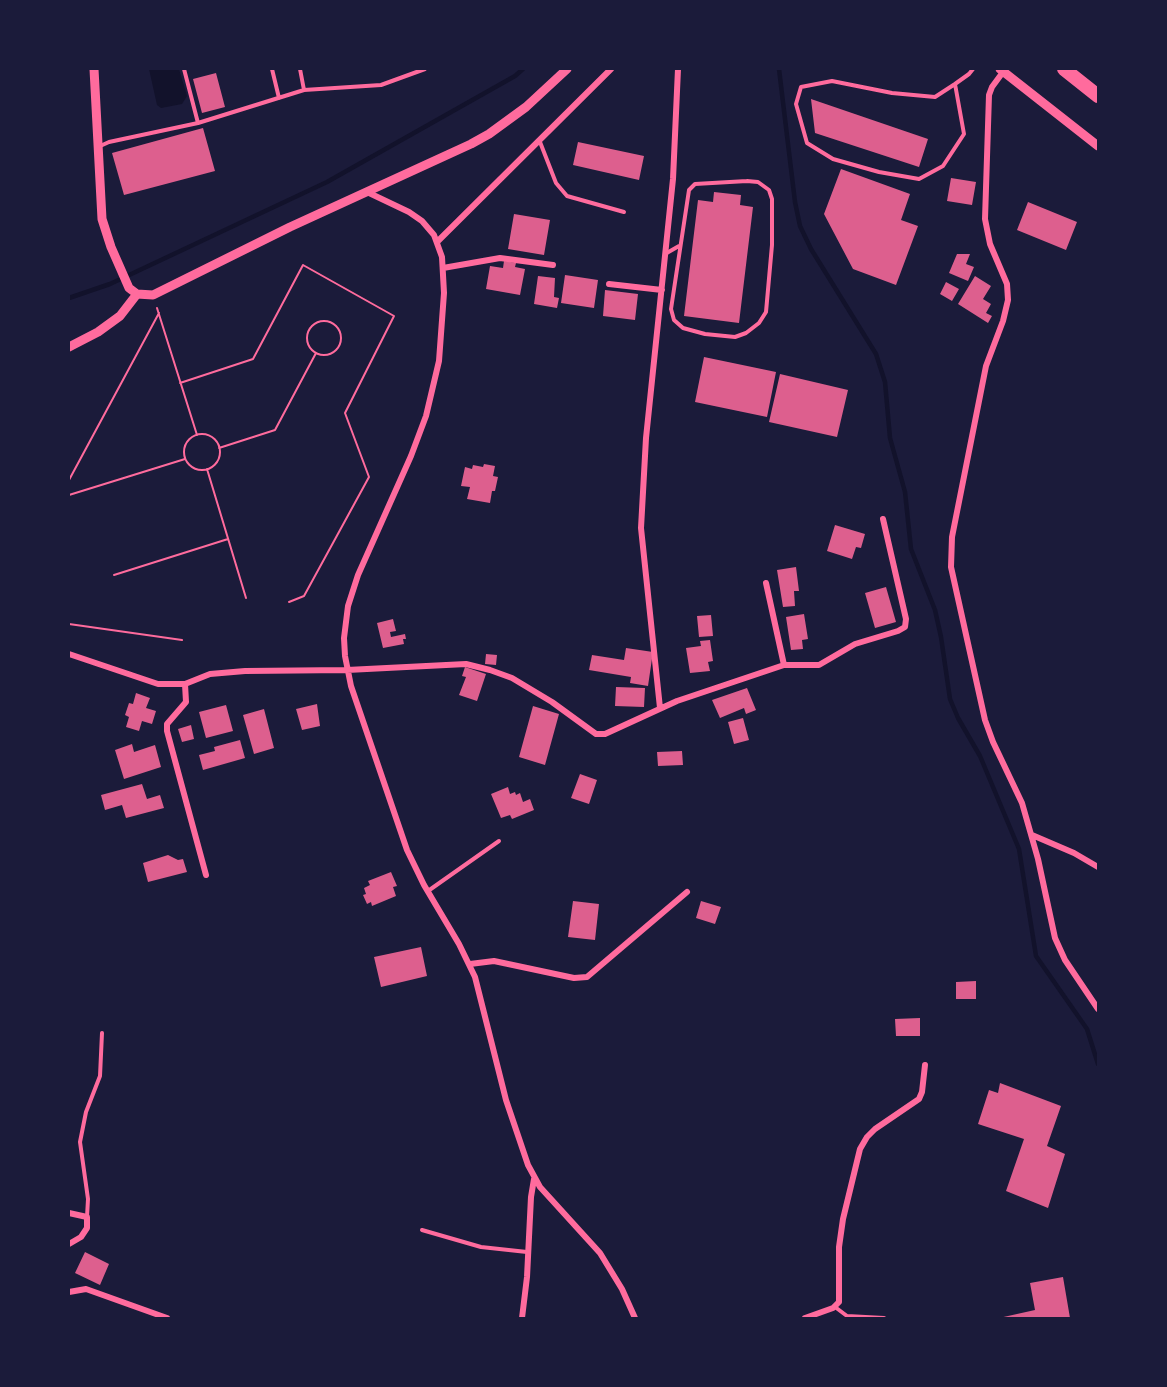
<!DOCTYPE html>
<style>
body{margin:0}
#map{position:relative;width:1167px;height:1387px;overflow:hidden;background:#1b1b3a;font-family:Roboto,sans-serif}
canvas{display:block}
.frame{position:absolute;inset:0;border:70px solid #1b1b3a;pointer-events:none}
</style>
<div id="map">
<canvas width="1167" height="1387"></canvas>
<div class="frame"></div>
</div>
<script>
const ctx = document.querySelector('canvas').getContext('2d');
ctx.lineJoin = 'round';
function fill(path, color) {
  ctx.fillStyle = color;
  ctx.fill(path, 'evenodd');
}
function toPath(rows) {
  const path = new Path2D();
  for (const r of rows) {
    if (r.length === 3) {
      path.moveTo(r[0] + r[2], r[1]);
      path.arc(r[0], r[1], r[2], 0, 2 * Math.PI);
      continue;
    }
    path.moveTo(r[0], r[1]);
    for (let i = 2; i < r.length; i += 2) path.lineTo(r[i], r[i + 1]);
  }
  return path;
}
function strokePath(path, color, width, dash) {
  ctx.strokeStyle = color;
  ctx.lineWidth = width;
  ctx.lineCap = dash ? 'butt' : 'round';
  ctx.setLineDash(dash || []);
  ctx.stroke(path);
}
const water = toPath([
 [149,69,179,69,187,96,182,104,161,108,157,105]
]);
const stream = toPath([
 [779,69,795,202,800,226,811,249,876,354,885,382,890,438,905,492,911,549,935,610,941,637,950,699,958,718,980,756,1019,849,1036,956,1087,1029,1098,1064],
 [69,298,110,284,327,182,515,76,523,69]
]);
const building = toPath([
 [216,73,225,107,202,113,193,79],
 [811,99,928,139,919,167,815,133],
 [203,128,215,171,124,195,112,153],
 [578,142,644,156,639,180,573,165],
 [841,169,910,194,901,220,918,226,896,285,853,269,824,214],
 [951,178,976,182,972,205,947,201],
 [714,192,741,195,740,205,753,207,739,323,684,316,698,200,713,202],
 [1028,202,1077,222,1066,250,1017,230],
 [514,214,550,220,544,255,508,249],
 [957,254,970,254,966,264,974,267,968,281,949,273],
 [504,261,516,263,515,267,525,269,520,295,486,289,490,266,503,268],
 [565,275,598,280,594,308,561,303],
 [538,276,555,278,554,297,559,298,557,308,534,304],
 [975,276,991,286,983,299,991,304,986,313,992,316,988,323,958,304],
 [946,282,959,289,952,301,940,294],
 [605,290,638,294,635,320,603,316],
 [704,357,776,372,767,417,695,402],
 [780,374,848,390,837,437,769,422],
 [484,464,495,466,493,476,498,477,495,491,492,491,490,503,467,499,470,487,461,486,465,467,472,469,473,465,483,467],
 [835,525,865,534,861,548,856,547,852,559,827,551],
 [796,567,799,591,794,591,795,606,783,607,777,570],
 [886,587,896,622,875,628,865,593],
 [804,614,808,639,802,640,803,649,791,650,786,617],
 [711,615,713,636,699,637,697,616],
 [393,619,396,631,390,632,391,637,405,634,406,639,403,639,404,644,383,648,377,623],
 [710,640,713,661,708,662,710,671,690,673,686,648,701,646,700,641],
 [626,648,653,652,648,686,630,683,631,677,589,670,592,655,624,660],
 [486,654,497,655,496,665,485,664],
 [465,667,486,674,477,701,459,695,466,677,462,676],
 [616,687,645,688,644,707,615,706],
 [747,688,756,710,746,714,744,708,720,718,712,700],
 [136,693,150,698,146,708,156,711,152,724,142,721,139,731,126,727,129,717,125,715,129,703,133,704],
 [317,704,320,726,302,730,296,709],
 [226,705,233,731,206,738,199,712],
 [533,706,559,714,545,765,519,757],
 [264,709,274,748,254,754,243,715],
 [743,718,749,740,734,744,728,722],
 [191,725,194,739,182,742,178,729],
 [240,740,245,758,203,770,199,755,215,751,214,747],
 [132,744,134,752,155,745,161,767,124,779,115,750],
 [682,751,683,765,658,766,657,752],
 [580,774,597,780,589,804,571,798],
 [142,784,147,799,160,795,164,808,126,818,122,805,105,810,101,795],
 [508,787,510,794,515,792,516,795,520,793,523,802,530,799,534,810,512,819,510,815,501,818,491,794],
 [168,855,178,860,183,859,187,872,148,882,143,863],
 [391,872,397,886,393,887,396,896,372,906,371,902,367,904,363,895,366,894,364,888,370,885,368,881],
 [573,901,599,904,595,940,568,937],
 [701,901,721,907,715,924,696,918],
 [421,947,427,976,381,987,374,957],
 [976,981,976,999,956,999,956,982],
 [920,1018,920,1036,896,1036,895,1019],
 [1000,1083,1061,1106,1047,1146,1065,1154,1048,1208,1006,1191,1024,1139,978,1124,989,1090,998,1093],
 [85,1252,109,1264,100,1285,75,1273],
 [1063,1277,1070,1318,999,1318,1035,1310,1030,1283]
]);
const path = toPath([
 [157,308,197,435],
 [324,338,17],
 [180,383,253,359,303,265,394,316,345,413,369,477,304,596,289,602],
 [202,452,18],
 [219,448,275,430,316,353],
 [207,469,246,598],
 [69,480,159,313],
 [69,495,185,459],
 [114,575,228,539],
 [69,624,182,640]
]);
const service = toPath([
 [184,69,198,123],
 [272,69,279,98],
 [300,69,304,90],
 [955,84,964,134,943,166,919,179,879,172,833,159,807,143,796,104,801,87,832,81,892,93,935,97,955,84,969,74,973,69],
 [540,142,556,183,567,196,624,212],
 [98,147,109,142,198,123,304,90,381,85,425,69],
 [747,181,758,182,769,190,772,199,772,245,766,312,759,323,746,333,735,337,705,334,683,328,674,320,671,309,689,190,695,184,747,181],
 [665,254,679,246],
 [428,891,499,841],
 [87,1217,88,1199,80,1142,86,1112,100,1076,102,1033],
 [422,1230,481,1247,527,1252],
 [835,1307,847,1316,884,1318]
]);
const minor = toPath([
 [1003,72,992,87,989,95,985,219,990,244,1007,284,1008,300,1003,321,986,366,952,537,951,567,985,720,993,742,1022,803,1038,859,1055,938,1065,960,1098,1009],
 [367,192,409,212,422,221,434,235,442,257,444,293,439,361,426,416,411,456,358,575,348,606,344,638,345,656,351,686,407,850,424,885,459,944,475,977,506,1100,528,1165,540,1187,600,1253,622,1289,635,1318],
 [437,242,611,69],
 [443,268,500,258,553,265],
 [609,284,662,290],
 [766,583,784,665],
 [69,654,158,684,185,684,210,674,245,671,347,670,466,664,490,670,512,678,552,702,596,734,605,734,677,701,784,665,819,665,855,644,898,631,905,627,906,619,883,519],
 [185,684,186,702,167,724,167,731,206,875],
 [660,708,641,528,646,438,673,179,678,69],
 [1032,835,1074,853,1098,867],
 [470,964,494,961,574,978,587,977,687,892],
 [69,1213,87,1217,87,1228,81,1237,69,1244],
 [69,1292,86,1289,167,1318],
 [522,1318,527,1277,531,1197,534,1179],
 [805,1318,833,1308,839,1302,839,1247,843,1219,860,1149,867,1137,875,1129,919,1099,922,1092,925,1065]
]);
const tertiary = toPath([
 [1000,69,1098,146],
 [137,294,153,295,290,227,471,144,489,134,526,107,567,69],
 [69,347,98,332,120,316,137,294,129,288,111,247,102,219,94,69]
]);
const motorway = toPath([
 [1064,69,1098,96]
]);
fill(water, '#12122b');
strokePath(stream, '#12122b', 4.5);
fill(building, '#dd5f8e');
strokePath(path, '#ff6b9d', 2);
strokePath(service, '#ff6b9d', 4);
strokePath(minor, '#ff6b9d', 6);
strokePath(tertiary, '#ff6b9d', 9);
strokePath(motorway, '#ff6b9d', 14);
</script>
